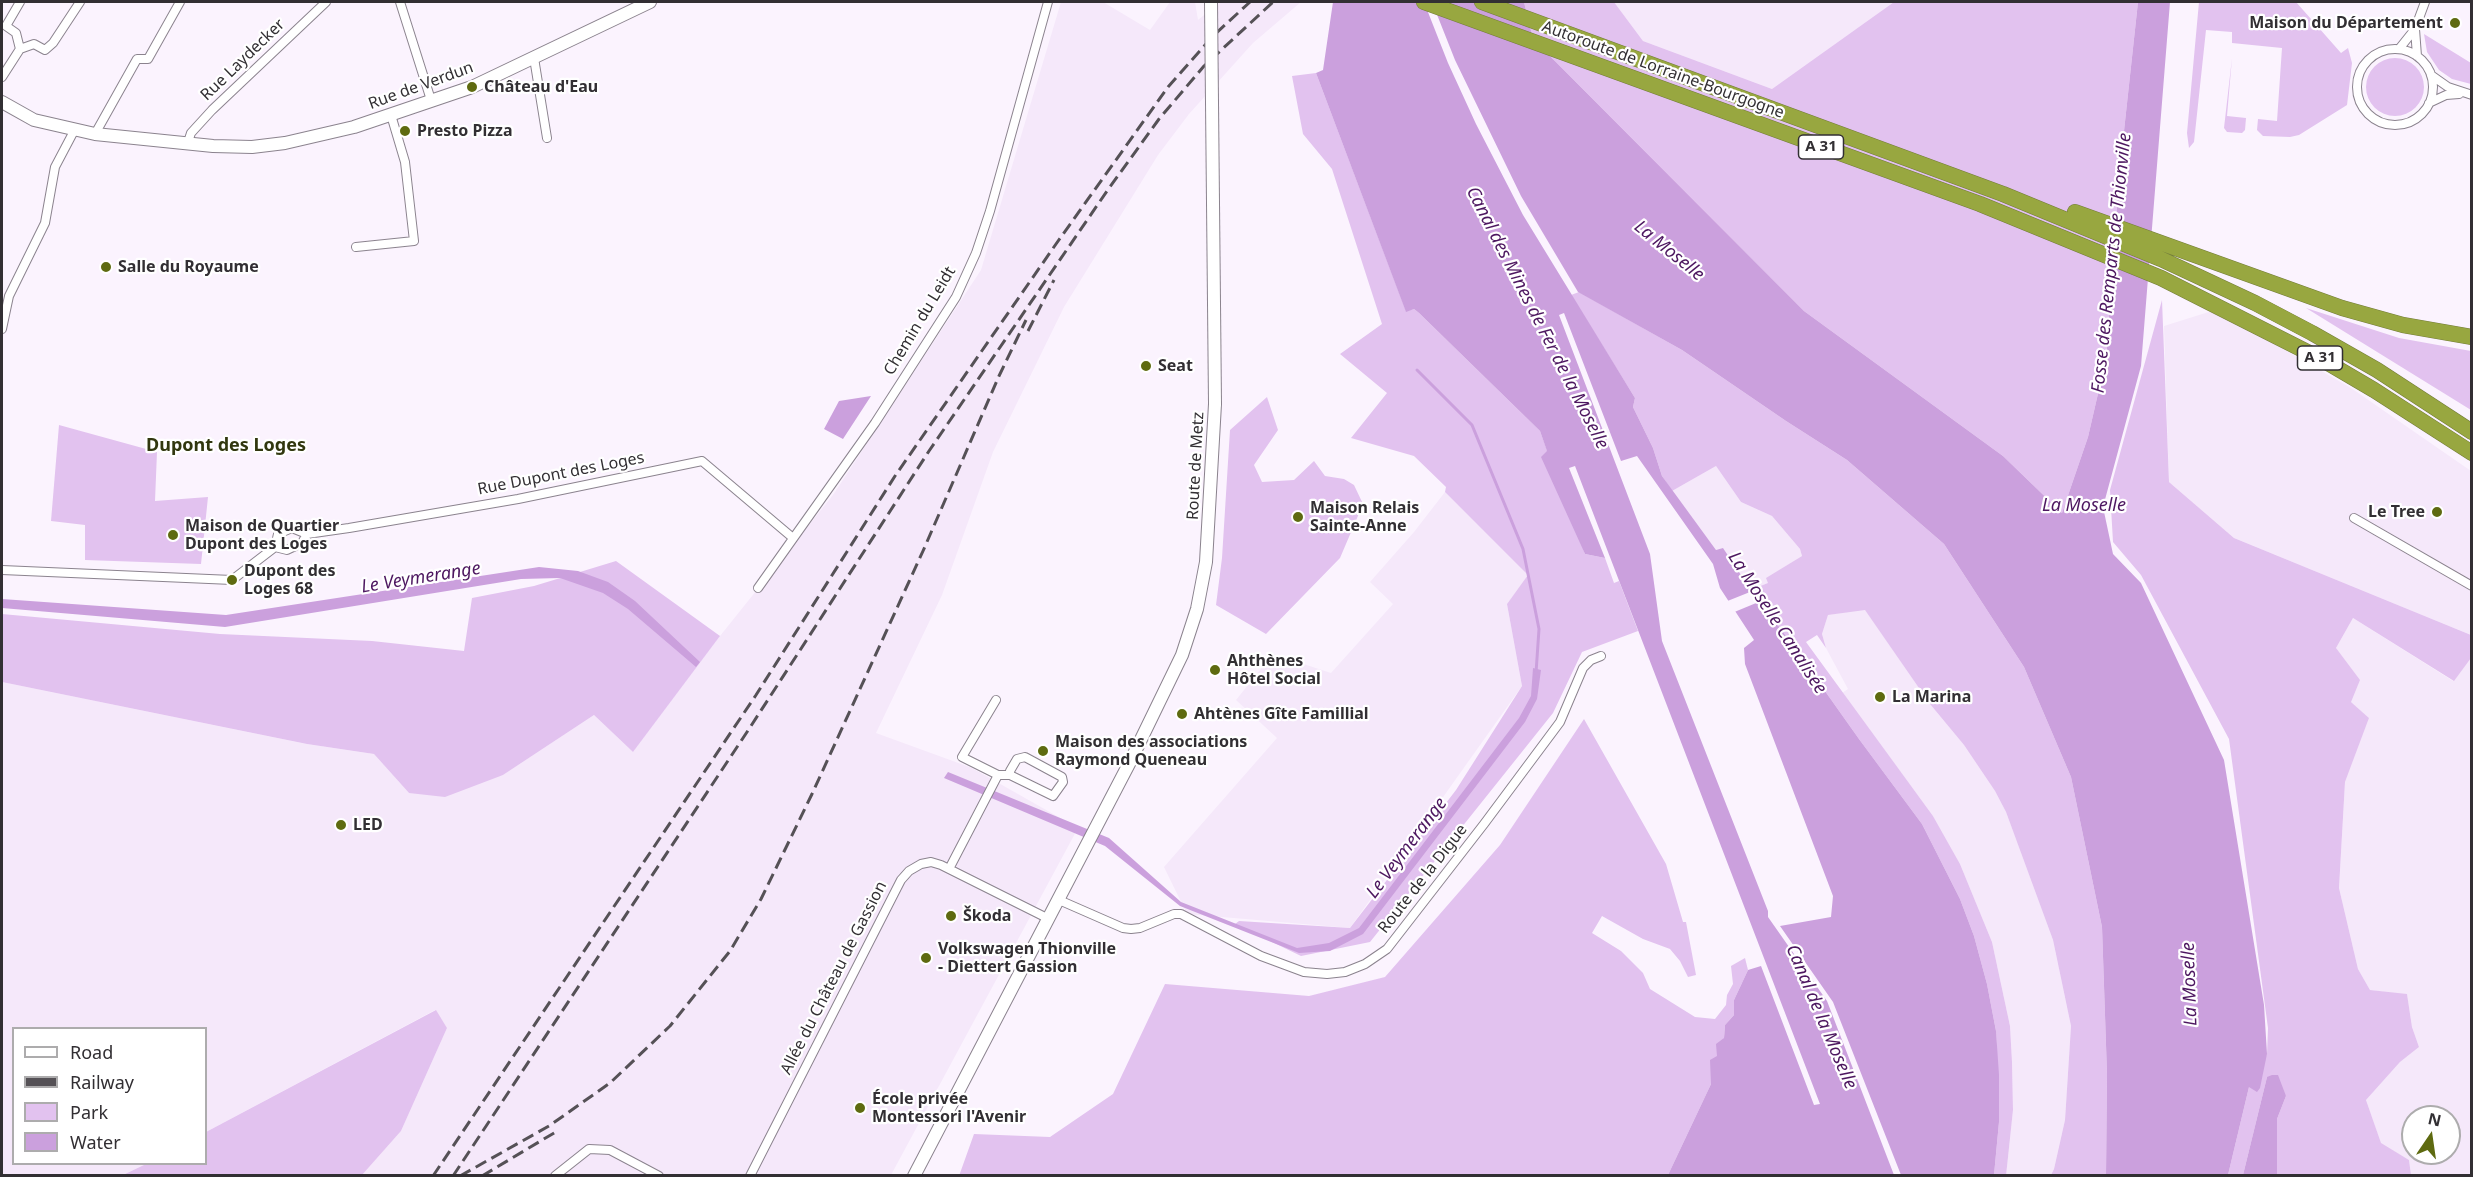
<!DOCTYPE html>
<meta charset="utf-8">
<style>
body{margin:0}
#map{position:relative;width:2473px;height:1177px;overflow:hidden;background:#fbf3fe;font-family:"Noto Sans",sans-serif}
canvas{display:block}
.frame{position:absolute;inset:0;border:3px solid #322f33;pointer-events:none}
.legend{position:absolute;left:12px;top:1027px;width:195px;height:138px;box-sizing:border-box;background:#fff;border:2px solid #adacad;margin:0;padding:8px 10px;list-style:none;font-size:18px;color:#322f33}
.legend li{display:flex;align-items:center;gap:12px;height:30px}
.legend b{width:30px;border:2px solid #adacad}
.north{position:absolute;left:2401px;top:1105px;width:60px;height:60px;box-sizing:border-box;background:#fff;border:2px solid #adacad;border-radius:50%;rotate:13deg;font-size:16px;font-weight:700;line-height:24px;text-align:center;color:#322f33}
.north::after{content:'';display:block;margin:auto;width:21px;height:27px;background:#5e6a10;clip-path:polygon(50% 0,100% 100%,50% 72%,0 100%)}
</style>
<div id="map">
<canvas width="2473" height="1177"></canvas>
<div class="frame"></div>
<ul class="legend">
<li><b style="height:8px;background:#fff"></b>Road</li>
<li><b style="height:8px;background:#555156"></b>Railway</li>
<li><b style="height:16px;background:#e2c2ef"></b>Park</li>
<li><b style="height:16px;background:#cba0dd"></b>Water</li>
</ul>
<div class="north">N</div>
</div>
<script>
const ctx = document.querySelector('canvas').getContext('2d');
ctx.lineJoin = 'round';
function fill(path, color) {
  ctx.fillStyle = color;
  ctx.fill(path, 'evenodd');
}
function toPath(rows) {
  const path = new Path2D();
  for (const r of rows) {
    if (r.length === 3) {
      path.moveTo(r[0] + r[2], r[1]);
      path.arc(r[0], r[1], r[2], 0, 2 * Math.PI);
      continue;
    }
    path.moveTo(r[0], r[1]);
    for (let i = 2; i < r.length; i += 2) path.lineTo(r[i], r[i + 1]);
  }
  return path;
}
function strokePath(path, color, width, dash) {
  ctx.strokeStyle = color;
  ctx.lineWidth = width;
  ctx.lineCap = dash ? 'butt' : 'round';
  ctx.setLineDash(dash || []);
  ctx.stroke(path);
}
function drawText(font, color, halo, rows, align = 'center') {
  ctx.font = font + ' "Noto Sans",sans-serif';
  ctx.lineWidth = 4.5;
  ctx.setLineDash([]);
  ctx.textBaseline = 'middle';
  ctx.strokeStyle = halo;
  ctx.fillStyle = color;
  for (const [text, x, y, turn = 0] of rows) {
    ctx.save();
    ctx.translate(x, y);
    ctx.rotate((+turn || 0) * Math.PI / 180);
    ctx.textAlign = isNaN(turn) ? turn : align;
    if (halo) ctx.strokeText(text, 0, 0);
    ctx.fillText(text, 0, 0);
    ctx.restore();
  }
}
const built = toPath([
 [1061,2,1103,2,1150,30,1170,2,1195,2,1198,20,1220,2,1301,2,1253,43,1189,114,1158,155,1064,307,993,452,942,595,876,733,972,768,1078,828,891,1175,362,1175,401,1131,447,1028,435,1010,206,1132,206,1028,14,1028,14,1164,146,1164,123,1175,2,1175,2,682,307,744,374,754,409,793,503,775,594,715,633,752,720,636,833,495,981,270],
 [1614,2,1894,2,1772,89,1643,41],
 [2215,310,2351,388,2471,471,2471,635,2234,538,2169,482,2164,326],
 [1716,466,1741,502,1772,516,1800,549,1802,556,1767,578,1769,583,1750,589,1723,548,1716,550,1672,491],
 [1445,492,1529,575,1507,604,1522,686,1350,928,1187,914,1164,867,1277,738,1236,700,1273,654,1331,673,1393,604,1370,582,1414,532],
 [1865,609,1930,704,1964,745,1995,791,2006,812,2053,940,2071,1026,2065,1120,2054,1169,2051,1175,2006,1175,2013,1110,2012,1062,2010,1026,1992,942,1960,864,1933,816,1842,693,1848,689,1826,648,1822,634,1828,615],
 [2353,618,2453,681,2471,658,2471,1175,2411,1175,2409,1160,2381,1144,2366,1100,2400,1062,2419,1047,2412,1027,2407,995,2370,990,2358,969,2339,888,2345,782,2369,718,2351,702,2336,648],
 [2413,1117,2449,1117,2449,1153,2413,1153]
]);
const green = toPath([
 [1524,2,1614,2,1643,41,1772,89,1894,2,2138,2,2119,177,2106,359,2088,437,2062,513,2003,456,1804,311,1533,39],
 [2199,2,2296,2,2341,53,2348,48,2352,63,2347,105,2299,135,2290,137,2263,136,2257,130,2258,119,2277,121,2282,48,2232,43,2232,32,2206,30,2194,142,2189,148,2187,133],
 [2424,34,2471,63,2471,84,2452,79,2439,70,2427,52],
 [2232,58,2227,116,2246,118,2245,130,2242,133,2227,132,2224,128],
 [2395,87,29],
 [1316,73,1406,311,1414,309,1419,313,1540,431,1585,554,1605,558,1614,583,1619,581,1638,631,1582,652,1553,713,1370,942,1301,956,1235,924,1239,921,1350,928,1456,790,1522,686,1507,604,1528,575,1445,492,1446,487,1414,456,1351,438,1387,393,1340,354,1382,324,1332,169,1303,134,1292,76],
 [1579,292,1682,350,1786,421,1847,460,1944,544,2024,667,2071,777,2102,927,2107,1074,2106,1175,2051,1175,2054,1169,2065,1120,2071,1026,2053,940,2006,812,1995,791,1964,745,1930,704,1865,610,1828,615,1822,634,1826,648,1817,635,1806,642,1933,816,1960,864,1992,942,2010,1026,2012,1062,2013,1110,2006,1176,1994,1175,1999,1122,1996,1031,1987,984,1974,936,1960,899,1922,824,1859,739,1781,629,1750,590,1768,583,1766,578,1802,556,1800,549,1772,516,1741,502,1716,466,1672,491,1662,476,1653,448,1633,407,1635,398,1571,295],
 [2162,300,2169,482,2234,538,2471,635,2471,658,2454,681,2353,618,2336,648,2360,680,2351,702,2369,718,2345,782,2339,888,2358,969,2370,990,2407,994,2412,1027,2419,1047,2400,1062,2366,1100,2381,1143,2409,1160,2411,1175,2277,1175,2277,1119,2286,1096,2267,1077,2243,1175,2228,1175,2249,1087,2267,1054,2268,1028,2229,739,2141,575,2113,542,2110,490],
 [2306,308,2399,338,2471,351,2471,410],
 [1267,397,1278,430,1254,465,1262,482,1294,480,1314,461,1325,476,1344,479,1354,485,1363,504,1340,558,1266,634,1216,605,1222,558,1230,430],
 [59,425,157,452,155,501,208,497,201,564,85,560,85,525,51,521],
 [616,561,720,636,633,752,594,715,503,775,445,797,409,793,374,754,307,744,2,682,2,614,220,634,372,641,464,651,472,598,534,586],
 [1584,719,1666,864,1683,922,1686,922,1696,975,1688,977,1680,961,1670,949,1643,939,1602,916,1592,933,1621,951,1643,973,1650,989,1695,1017,1715,1019,1726,1005,1727,995,1733,984,1731,966,1745,958,1748,970,1734,1000,1734,1015,1725,1025,1724,1038,1711,1084,1668,1175,959,1176,974,1134,1050,1137,1113,1094,1165,984,1309,996,1385,977,1500,845],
 [436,1010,447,1028,401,1131,362,1175,123,1175,146,1164,206,1164,206,1132]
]);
const water = toPath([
 [1333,2,1424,2,1448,63,1476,124,1523,215,1635,398,1633,407,1653,448,1662,476,1716,550,1723,548,1761,605,1781,629,1859,739,1922,824,1960,899,1974,936,1987,984,1996,1031,1999,1075,1999,1122,1994,1175,1901,1175,1833,1002,1780,926,1831,917,1833,896,1745,664,1744,648,1754,640,1720,588,1713,564,1637,456,1621,461,1564,313,1559,315,1650,554,1662,641,1768,911,1768,917,1827,1001,1894,1175,1668,1175,1711,1084,1710,1060,1717,1056,1716,1044,1724,1038,1725,1025,1734,1015,1734,1000,1748,970,1761,966,1814,1105,1820,1104,1575,466,1569,468,1605,558,1585,554,1541,457,1547,451,1540,431,1419,313,1414,309,1406,312,1316,73,1323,70],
 [1432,2,1524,2,1533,39,1804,311,2003,456,2062,513,2088,437,2106,359,2119,177,2138,2,2170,2,2141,366,2103,507,2113,554,2141,583,2224,760,2264,1005,2267,1054,2260,1088,2257,1092,2249,1087,2228,1175,2106,1175,2107,1074,2102,927,2071,777,2024,667,1944,544,1847,460,1786,421,1682,350,1578,292,1521,196,1455,60],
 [871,396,843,439,824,429,839,401],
 [539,567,578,571,608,582,635,601,700,662,696,667,628,609,603,593,560,578,521,579,225,627,2,608,2,599,226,615],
 [1533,668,1541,670,1537,699,1525,722,1363,934,1330,951,1299,953,1180,906,1105,846,944,778,948,772,1109,838,1181,902,1297,948,1329,943,1359,928,1519,718,1531,696],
 [2272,1075,2278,1075,2286,1096,2277,1119,2277,1175,2243,1175,2267,1077]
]);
const pier = toPath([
 [1755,590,1761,601,1732,613,1725,602]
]);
const stream = toPath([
 [1417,370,1472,425,1523,549,1539,629,1536,673]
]);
const street = toPath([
 [400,2,431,100],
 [2415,29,2417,56],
 [20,49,16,33,6,26,20,2],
 [2399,49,2415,29,2425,2],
 [2395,87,38],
 [534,58,547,138],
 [2431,75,2448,87,2472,95],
 [2,77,20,49,34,44,45,50,53,43,80,2],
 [2429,103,2446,95,2459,94],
 [95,134,137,59,148,59,180,2],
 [187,145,191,133,212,110,326,2],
 [356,247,414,241,405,162,391,115],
 [2,329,9,296,45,223,55,167,74,131],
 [2354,518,2472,586],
 [275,547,287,550,302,543,307,534],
 [2,570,232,580,275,547,278,534,292,528,307,534,349,528,518,499,702,461,793,538],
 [758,588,875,423,956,297,976,253,990,211,1048,2],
 [998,775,1010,775,1053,796,1063,782,1062,777,1025,757,1017,759,1010,771,1010,775],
 [949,869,998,775,962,757,996,700],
 [1059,900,1123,928,1131,929,1140,928,1174,914,1181,914,1261,956,1304,972,1327,974,1345,972,1365,964,1387,949,1484,824,1560,722,1583,668,1591,660,1601,656],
 [555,1176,589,1149,610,1150,659,1176],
 [750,1176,901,880,909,871,921,864,931,862,941,865,1049,919]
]);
const secondary = toPath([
 [2,102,34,120,95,134,213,146,252,147,285,143,354,127,472,87,650,2],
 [914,1176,1131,760,1182,655,1197,609,1206,562,1215,404]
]);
const highway = toPath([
 [1424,2,1980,204,2161,278,2323,360,2374,390,2472,453],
 [1482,2,2003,194,2161,259,2255,303,2312,333,2377,370,2472,432],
 [2075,212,2342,308,2403,325,2472,337]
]);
const rail = toPath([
 [1028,331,1054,280],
 [433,1176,756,695,895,476,1056,244,1168,87,1214,35,1250,2],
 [453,1176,749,729,929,451,1107,191,1159,119,1204,66,1273,2],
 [460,1176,549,1126,610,1083,670,1026,730,951,761,899,812,794,923,551,999,376,1026,320],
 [482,1176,559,1130]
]);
const secondaryBridge = toPath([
 [1211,2,1215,404]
]);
const markers = [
 [2455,23,6,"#5e6a10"],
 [472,87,6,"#5e6a10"],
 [405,131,6,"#5e6a10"],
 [106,267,6,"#5e6a10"],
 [1146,366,6,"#5e6a10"],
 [2437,512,6,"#5e6a10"],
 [1298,517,6,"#5e6a10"],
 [173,535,6,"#5e6a10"],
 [232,580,6,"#5e6a10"],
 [1215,670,6,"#5e6a10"],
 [1880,697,6,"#5e6a10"],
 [1182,714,6,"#5e6a10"],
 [1043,751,6,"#5e6a10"],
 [341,825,6,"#5e6a10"],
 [951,916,6,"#5e6a10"],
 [926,958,6,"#5e6a10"],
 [860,1108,6,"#5e6a10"]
];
const shields = [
 [1821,147,45],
 [2320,358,45]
];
const shieldNames = [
 ["A 31",1821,147],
 ["A 31",2320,358]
];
const poiNames = [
 ["Maison du Département",2443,23,"right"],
 ["Château d'Eau",484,87],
 ["Presto Pizza",417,131],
 ["Salle du Royaume",118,267],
 ["Seat",1158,366],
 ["Maison Relais",1310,508],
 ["Sainte-Anne",1310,526],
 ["Le Tree",2425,512,"right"],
 ["Maison de Quartier",185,526],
 ["Dupont des Loges",185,544],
 ["Dupont des",244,571],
 ["Loges 68",244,589],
 ["Ahthènes",1227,661],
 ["Hôtel Social",1227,679],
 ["La Marina",1892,697],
 ["Ahtènes Gîte Famillial",1194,714],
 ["Maison des associations",1055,742],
 ["Raymond Queneau",1055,760],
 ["LED",353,825],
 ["Škoda",963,916],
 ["Volkswagen Thionville",938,949],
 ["- Diettert Gassion",938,967],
 ["École privée",872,1099],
 ["Montessori l'Avenir",872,1117]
];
const streetNames = [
 ["Rue Laydecker",243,60,-44],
 ["Autoroute de Lorraine-Bourgogne",1663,70,20],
 ["Rue de Verdun",421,86,-20],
 ["Chemin du Leidt",920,321,-59],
 ["Route de Metz",1196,466,-87],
 ["Rue Dupont des Loges",561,474,-11],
 ["Route de la Digue",1423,879,-52],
 ["Allée du Château de Gassion",834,978,-63]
];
const waterNames = [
 ["La Moselle",1669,251,39],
 ["Fosse des Remparts de Thionville",2112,263,-84],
 ["Canal des Mines de Fer de la Moselle",1537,318,63],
 ["La Moselle",2084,506],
 ["Le Veymerange",421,578,-9],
 ["La Moselle Canalisée",1777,623,57],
 ["Le Veymerange",1407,848,-53],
 ["La Moselle",2190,984,-92],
 ["Canal de la Moselle",1821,1017,67]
];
const neighbourhoodNames = [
 ["Dupont des Loges",226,446]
];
fill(built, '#f5e8fa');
fill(green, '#e2c2ef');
fill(water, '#cba0dd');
fill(pier, '#fbf3fe');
strokePath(stream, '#cba0dd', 3);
strokePath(street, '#8b838e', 10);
strokePath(secondary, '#8b838e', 14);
strokePath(highway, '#747d3b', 16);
strokePath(street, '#fff', 8);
strokePath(secondary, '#fff', 12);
strokePath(highway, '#98a740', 15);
strokePath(rail, '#555156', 3, [12, 6]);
strokePath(secondaryBridge, '#8b838e', 14, []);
strokePath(secondaryBridge, '#fff', 12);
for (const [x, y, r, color] of markers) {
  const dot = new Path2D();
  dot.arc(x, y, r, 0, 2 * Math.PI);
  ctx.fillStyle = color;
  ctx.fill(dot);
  strokePath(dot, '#fff', 2);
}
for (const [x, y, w] of shields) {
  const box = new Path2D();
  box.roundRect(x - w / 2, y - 12, w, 24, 4.5);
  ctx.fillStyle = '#fff';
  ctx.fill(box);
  strokePath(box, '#322f33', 1.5);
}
drawText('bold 15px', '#322f33', null, shieldNames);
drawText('bold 16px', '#322f33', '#fff', poiNames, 'left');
drawText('16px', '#322f33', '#fff', streetNames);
drawText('italic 18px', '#4d1760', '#fff', waterNames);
drawText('bold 18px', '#31370f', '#fff', neighbourhoodNames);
</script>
